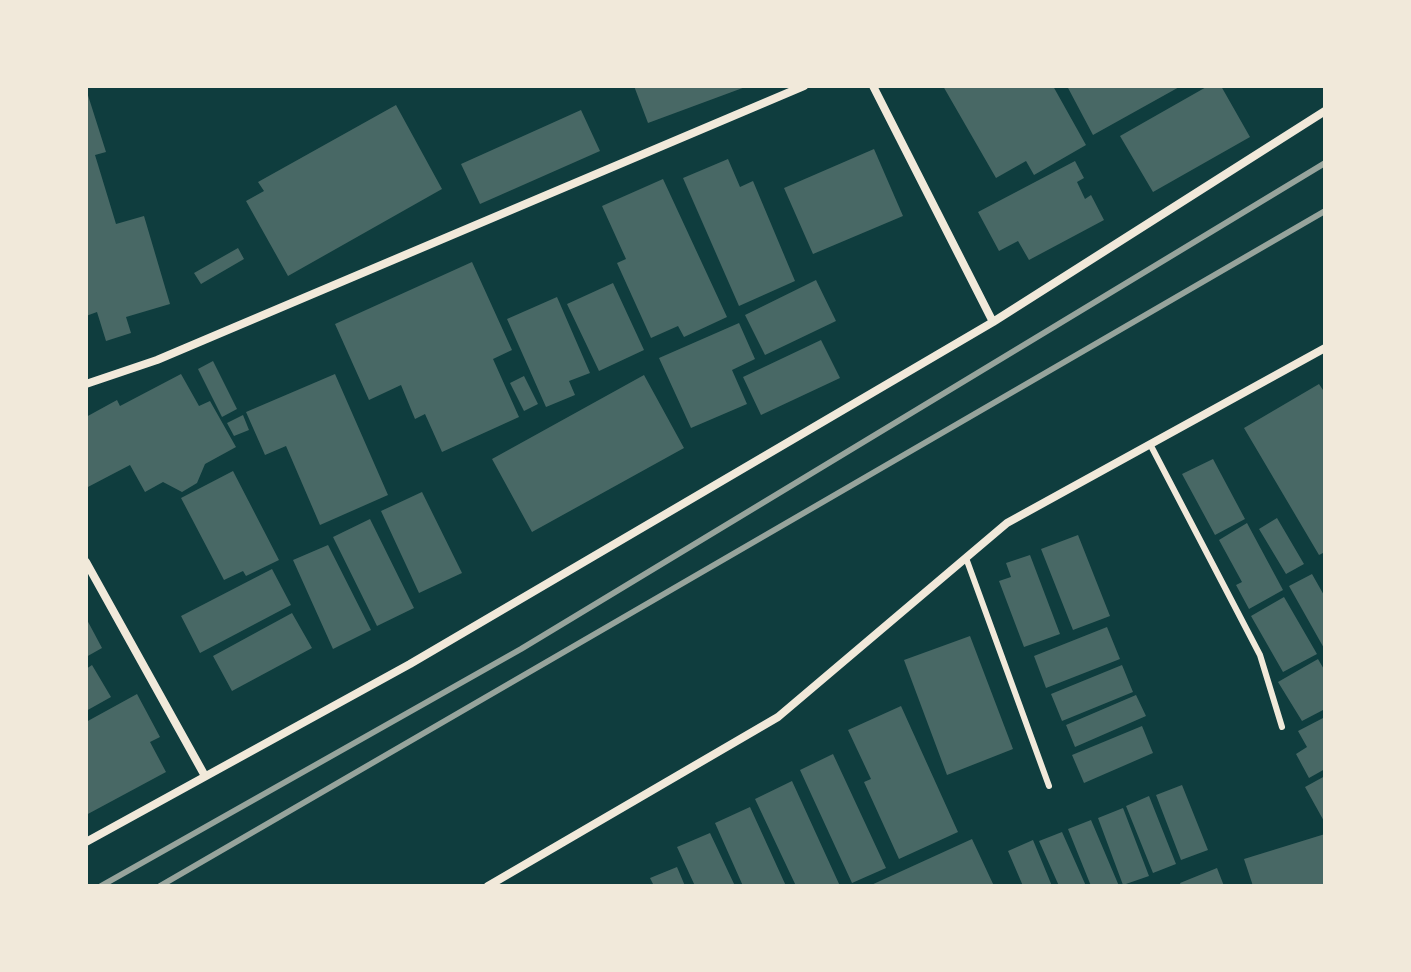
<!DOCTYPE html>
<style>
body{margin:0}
#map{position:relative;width:1411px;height:972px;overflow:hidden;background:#0f3d3e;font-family:Commissioner,sans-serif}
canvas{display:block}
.frame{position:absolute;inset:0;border:88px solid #f1e9da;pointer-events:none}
</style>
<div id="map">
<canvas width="1411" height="972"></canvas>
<div class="frame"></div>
</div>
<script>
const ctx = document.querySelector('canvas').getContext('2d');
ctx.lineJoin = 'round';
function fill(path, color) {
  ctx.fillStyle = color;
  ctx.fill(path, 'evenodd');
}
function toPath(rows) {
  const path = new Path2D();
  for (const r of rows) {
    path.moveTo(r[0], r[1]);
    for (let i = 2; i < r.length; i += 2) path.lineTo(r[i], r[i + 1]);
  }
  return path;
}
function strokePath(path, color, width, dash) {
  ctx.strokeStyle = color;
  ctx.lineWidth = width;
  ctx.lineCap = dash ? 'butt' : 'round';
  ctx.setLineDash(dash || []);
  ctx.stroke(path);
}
const building = toPath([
 [634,86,748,86,648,123],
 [943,86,1053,86,1086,145,1034,175,1026,161,996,178],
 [1067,86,1181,86,1093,135],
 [1208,86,1221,86,1250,137,1153,192,1120,136],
 [86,89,106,152,95,155,116,224,144,216,170,304,126,317,131,333,106,341,97,312,86,316],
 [396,105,442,189,288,276,246,201,264,191,258,182],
 [581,110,600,151,480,204,461,164],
 [874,149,903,216,813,254,784,188],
 [728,159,740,187,753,181,795,281,739,306,683,178],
 [1075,161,1084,178,1077,182,1085,199,1091,195,1104,220,1029,260,1018,241,999,251,978,212],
 [663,179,727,317,684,337,678,326,651,338,617,263,626,259,602,206],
 [238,248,244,259,201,284,194,273],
 [472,262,512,350,493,359,519,417,442,452,425,414,415,419,401,385,369,400,335,324],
 [816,280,836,321,765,355,745,315],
 [613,283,644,350,599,371,567,304],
 [557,297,590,373,569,381,575,395,546,407,507,319],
 [739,323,755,359,732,370,747,404,691,428,659,358],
 [821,340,840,378,761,415,743,377],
 [213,361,237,409,222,417,198,369],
 [181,374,199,406,210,401,236,447,205,464,197,483,182,492,163,482,145,492,130,465,86,488,86,417,117,400,120,406],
 [335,374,388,495,320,525,286,446,265,455,246,412],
 [644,375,684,448,532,532,492,459],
 [524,376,538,404,524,411,510,383],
 [1319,384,1325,393,1325,552,1319,555,1244,428],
 [243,415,249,430,234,436,227,423],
 [1213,459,1245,519,1215,535,1182,474],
 [233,471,279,560,246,576,243,571,224,580,181,498],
 [422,492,462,573,419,593,381,511],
 [1277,518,1304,564,1286,574,1259,529],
 [370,519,414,608,377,626,333,537],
 [1247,523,1283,590,1249,609,1236,585,1242,582,1219,540],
 [1078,535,1110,616,1073,630,1041,549],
 [328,545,371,630,333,649,293,560],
 [1030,555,1060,634,1024,647,999,581,1011,577,1006,563],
 [272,569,291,605,200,653,181,616],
 [1312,574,1325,597,1325,650,1289,586],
 [1284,597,1317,654,1283,672,1251,616],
 [292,613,312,648,232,691,213,656],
 [86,618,102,648,86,657],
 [1107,627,1120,659,1046,688,1034,656],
 [970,636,1013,749,947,775,904,660],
 [1318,659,1325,671,1325,709,1302,721,1278,682],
 [92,665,111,697,86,711,86,669],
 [1122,665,1133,692,1062,721,1051,694],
 [137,694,160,737,150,742,166,772,86,815,86,722],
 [1136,695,1146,716,1075,747,1066,725],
 [901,706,958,832,899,859,864,782,871,779,848,730],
 [1325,717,1325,769,1309,778,1296,754,1307,747,1298,731],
 [1142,726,1153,753,1084,783,1072,755],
 [833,754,886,868,852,883,800,770],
 [1325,776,1325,823,1305,787],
 [792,781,840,886,796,886,755,799],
 [1182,785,1208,850,1181,860,1156,795],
 [1149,796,1176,864,1153,873,1126,806],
 [750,807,786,886,743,886,715,823],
 [1123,808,1149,876,1123,885,1098,818],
 [1091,820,1119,886,1091,886,1068,829],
 [1062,832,1086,886,1059,886,1039,841],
 [710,833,735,886,695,886,677,847],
 [1325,834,1325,886,1253,886,1244,859],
 [972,839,994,886,869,886],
 [1033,840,1052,886,1023,886,1008,851],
 [677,867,685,886,654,886,650,878],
 [1217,868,1224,886,1181,886,1180,883]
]);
const service = toPath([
 [1150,444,1260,655,1282,727],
 [966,558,1049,786]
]);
const minor = toPath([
 [873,86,993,322],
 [86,384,157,360,804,86],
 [86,562,205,776],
 [86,842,410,664,993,322,1325,111],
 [488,886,778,717,1007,523,1325,348]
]);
const rail = toPath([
 [101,886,521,649,1325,163],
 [160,886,1325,211]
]);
fill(building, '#486865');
strokePath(service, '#f1e9da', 6);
strokePath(minor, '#f1e9da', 8);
strokePath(rail, '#97a49c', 6);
</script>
